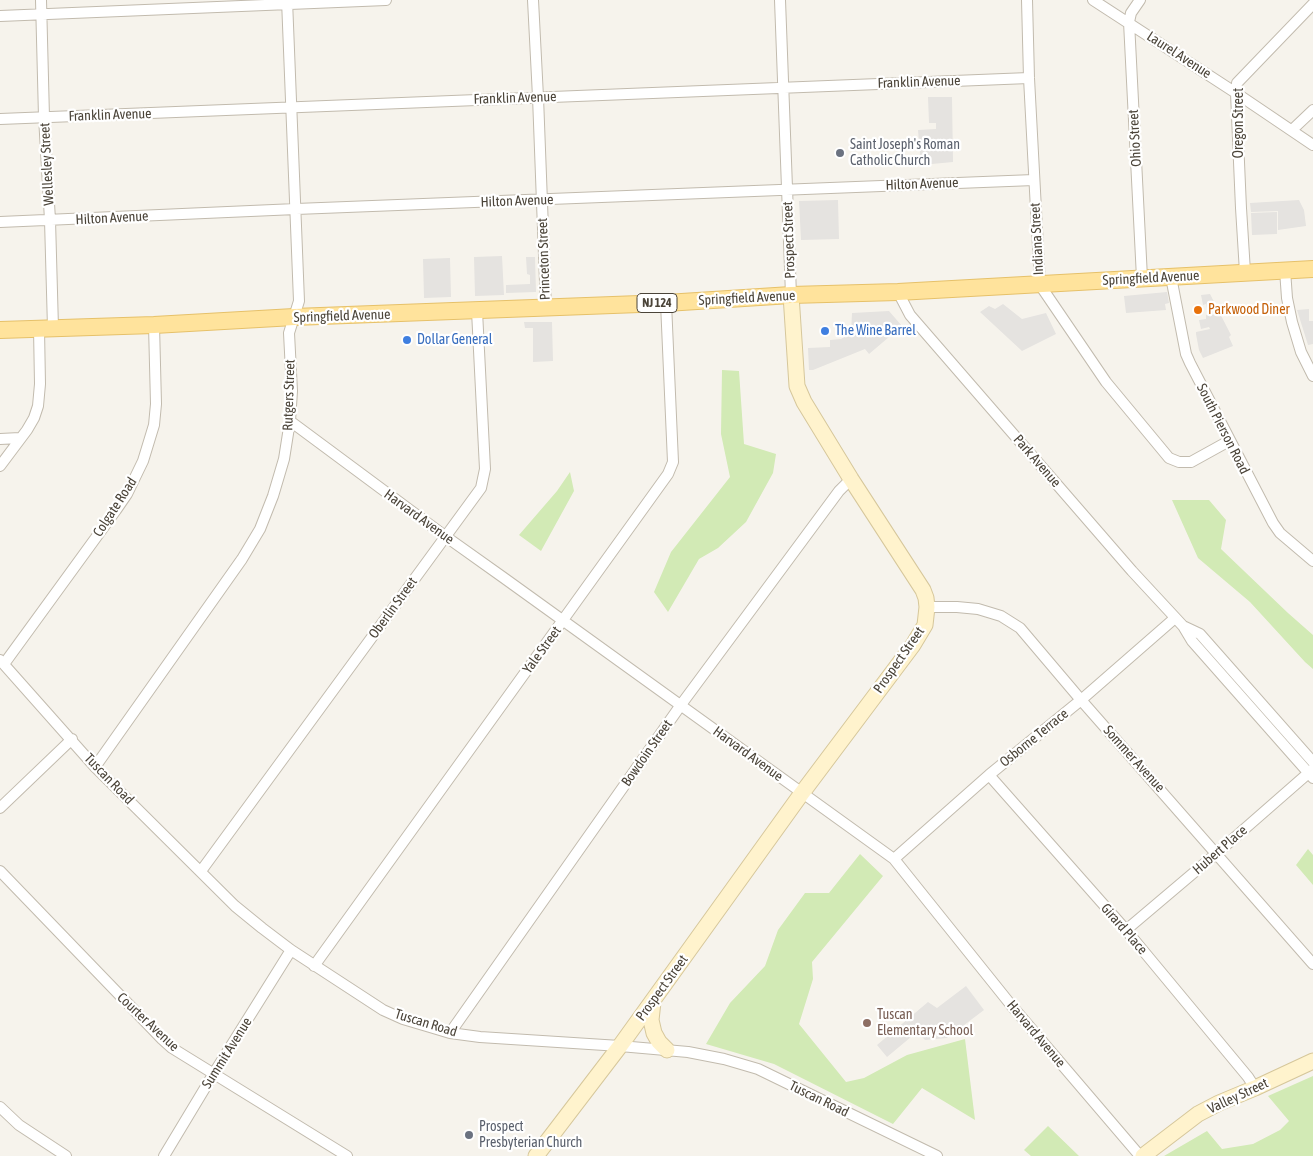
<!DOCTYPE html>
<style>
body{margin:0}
canvas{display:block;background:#f6f3ec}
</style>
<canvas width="1313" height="1156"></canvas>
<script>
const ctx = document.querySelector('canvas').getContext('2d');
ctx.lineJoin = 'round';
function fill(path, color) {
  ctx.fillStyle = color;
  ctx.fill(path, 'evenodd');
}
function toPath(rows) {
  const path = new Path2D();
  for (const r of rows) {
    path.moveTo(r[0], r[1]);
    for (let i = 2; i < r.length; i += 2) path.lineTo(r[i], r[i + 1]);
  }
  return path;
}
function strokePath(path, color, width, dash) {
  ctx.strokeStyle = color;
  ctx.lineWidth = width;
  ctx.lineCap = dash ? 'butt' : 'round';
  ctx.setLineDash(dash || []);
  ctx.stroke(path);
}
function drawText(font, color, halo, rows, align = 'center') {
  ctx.font = font + ' "Asap Condensed",sans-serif';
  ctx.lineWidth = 4.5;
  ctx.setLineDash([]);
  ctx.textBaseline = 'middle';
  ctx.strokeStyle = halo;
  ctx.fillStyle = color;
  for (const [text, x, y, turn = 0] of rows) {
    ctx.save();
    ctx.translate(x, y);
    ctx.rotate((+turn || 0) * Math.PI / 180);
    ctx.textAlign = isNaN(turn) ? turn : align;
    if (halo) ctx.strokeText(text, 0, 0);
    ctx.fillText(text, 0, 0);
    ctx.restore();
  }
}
const green = toPath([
 [722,370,739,371,744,444,776,454,773,473,746,522,718,548,699,559,668,612,654,592,671,552,730,477,721,434],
 [570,472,574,491,541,551,519,535,557,491],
 [1172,500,1209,500,1226,520,1221,549,1288,613,1313,635,1313,669,1305,662,1250,602,1198,558],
 [1308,849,1313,855,1313,885,1296,865],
 [860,854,883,876,812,962,813,979,799,1024,846,1082,864,1078,907,1055,965,1039,975,1120,922,1088,893,1124,774,1064,706,1044,730,1003,765,966,778,930,805,893,829,893],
 [1313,1076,1313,1156,1164,1156,1207,1131,1222,1149,1253,1144,1280,1130,1289,1121,1268,1096],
 [1048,1126,1079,1156,1031,1156,1024,1150]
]);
const parking = toPath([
 [928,97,952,97,953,162,921,165,918,130,936,129,936,123,929,123],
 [838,200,839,239,801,240,799,201],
 [1299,200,1304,210,1306,226,1278,230,1278,211,1251,212,1250,203],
 [1277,212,1277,234,1252,235,1251,213],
 [502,256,504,295,475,296,474,257],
 [526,257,535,257,536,292,506,293,506,285,530,284,530,275,527,274],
 [450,258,451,297,424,298,423,259],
 [1167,292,1169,303,1165,304,1166,310,1126,313,1124,296],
 [1210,294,1231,335,1229,337,1233,346,1203,358,1199,350,1196,334,1196,332,1210,329,1209,327,1201,329,1199,320,1206,319,1206,315,1208,315,1206,304,1203,305,1201,295],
 [1003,304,1022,319,1046,313,1056,334,1022,351,980,312,989,306,995,309],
 [1309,309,1309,321,1313,321,1313,344,1308,345,1297,310],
 [889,311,902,326,869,354,865,349,813,370,809,370,808,348,830,347,830,340,841,339,851,333,852,313],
 [524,322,552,322,553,361,533,362,533,328,525,328],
 [966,986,984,1010,947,1038,925,1040,917,1032,887,1057,877,1045,928,1002,937,1008]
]);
const street = toPath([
 [41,0,44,117,50,220,53,328],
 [533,0,538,97,546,308],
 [780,0,791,295],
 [1027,0,1029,78,1040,285,1106,382,1169,458,1179,462,1191,462,1229,441],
 [1093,0,1236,93,1313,145],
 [1140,0,1131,13,1129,22,1142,278],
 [0,16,386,0],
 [0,119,1029,78],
 [1292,130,1313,110],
 [0,222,296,209,1034,180],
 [1285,270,1287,298,1292,322,1301,352,1313,376],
 [1245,272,1241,208,1236,93,1237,83,1313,4],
 [1171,277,1186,354,1190,363,1273,523,1280,533,1313,561],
 [898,292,910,315,1132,571,1183,626,1192,641,1313,778],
 [290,421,445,536,504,578,894,859,1011,1005,1140,1156],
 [0,439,20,438],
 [0,466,27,430,34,418,38,406,40,384,39,329],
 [927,607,957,607,978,609,1001,616,1020,628,1081,700,1313,964],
 [1183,626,1200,634,1313,762],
 [0,660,95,767,235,906,262,928,291,950,383,1010,403,1019,430,1027,450,1033,480,1037,620,1046,688,1052,724,1059,758,1069,937,1156],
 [4,664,116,510,127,494,143,461,154,425,156,404,154,325],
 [95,767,242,559,260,529,273,496,284,459,290,421,292,391,289,333,299,301,287,0],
 [989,775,1126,930,1248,1077,1255,1088],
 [0,808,72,739],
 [894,859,989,775,1081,700,1175,618],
 [0,871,162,1039,172,1048,347,1156],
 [201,871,481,488,485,469,477,311],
 [1126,930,1217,853,1313,769],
 [314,966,668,474,673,462,666,303],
 [450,1033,683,702,839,491,851,479],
 [0,1107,19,1125,66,1156],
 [164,1156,214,1073,291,950]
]);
const secondary = toPath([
 [653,1002,651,1020,654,1033,659,1042,667,1050],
 [536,1156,620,1046,802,793,913,645,925,625,927,607,926,598,923,590,851,479,804,402,797,386,791,295],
 [1143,1156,1198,1114,1219,1103,1255,1088,1313,1061]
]);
const primary = toPath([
 [0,330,154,325,294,317,666,303,791,295,898,292,1313,269]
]);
const markers = [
 [840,153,5,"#6b7280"],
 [1198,310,5,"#e8710a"],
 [825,331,5,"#3f7fe0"],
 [407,340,5,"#3f7fe0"],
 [867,1023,5,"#8d6e63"],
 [469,1135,5,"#6b7280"]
];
const shields = [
 [657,303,40]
];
const shieldNames = [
 ["NJ 124",657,303]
];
const streetNames = [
 ["Laurel Avenue",1179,55,33],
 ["Franklin Avenue",919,82,-2],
 ["Franklin Avenue",515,98,-2],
 ["Franklin Avenue",110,115,-2],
 ["Oregon Street",1239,123,-90],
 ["Ohio Street",1135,138,-93],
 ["Wellesley Street",47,164,-93],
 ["Hilton Avenue",922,184,-2],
 ["Hilton Avenue",517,201,-2],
 ["Hilton Avenue",112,218,-3],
 ["Indiana Street",1037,239,-93],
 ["Prospect Street",789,240,-92],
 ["Princeton Street",544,259,-92],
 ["Springfield Avenue",1151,278,-3],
 ["Springfield Avenue",747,298,-3],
 ["Springfield Avenue",342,316,-2],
 ["Rutgers Street",289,395,-88],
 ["South Pierson Road",1223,429,63],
 ["Park Avenue",1037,461,49],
 ["Colgate Road",115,507,-57],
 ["Harvard Avenue",419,517,36],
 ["Oberlin Street",393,608,-54],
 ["Yale Street",542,650,-54],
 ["Prospect Street",899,660,-55],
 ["Osborne Terrace",1034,738,-39],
 ["Bowdoin Street",647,753,-55],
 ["Harvard Avenue",748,754,36],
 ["Sommer Avenue",1134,759,48],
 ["Tuscan Road",109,779,46],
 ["Hubert Place",1220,850,-41],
 ["Girard Place",1124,929,49],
 ["Prospect Street",662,988,-54],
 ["Courter Avenue",148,1022,43],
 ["Tuscan Road",426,1023,17],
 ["Harvard Avenue",1036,1034,50],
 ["Summit Avenue",227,1053,-58],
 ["Valley Street",1238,1096,-25],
 ["Tuscan Road",819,1099,26]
];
const worshipNames = [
 ["Saint Joseph's Roman",850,145],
 ["Catholic Church",850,161],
 ["Prospect",479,1127],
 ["Presbyterian Church",479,1143]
];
const foodNames = [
 ["Parkwood Diner",1208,310]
];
const shopNames = [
 ["The Wine Barrel",835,331],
 ["Dollar General",417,340]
];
const educationNames = [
 ["Tuscan",877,1015],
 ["Elementary School",877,1031]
];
fill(green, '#d2eab5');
fill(parking, '#e5e3e0');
strokePath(street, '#c2bbae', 12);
strokePath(secondary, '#d6c79b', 17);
strokePath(primary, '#e6c16a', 18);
strokePath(street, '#fff', 10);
strokePath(secondary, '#fff3cd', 15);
strokePath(primary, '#ffe39c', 16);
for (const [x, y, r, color] of markers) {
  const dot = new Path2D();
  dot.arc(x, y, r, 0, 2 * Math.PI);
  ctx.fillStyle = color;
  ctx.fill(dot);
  strokePath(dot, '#fff', 2);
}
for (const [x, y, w] of shields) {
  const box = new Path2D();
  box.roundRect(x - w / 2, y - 9.5, w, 19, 4);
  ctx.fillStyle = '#fff';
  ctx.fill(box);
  strokePath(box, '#4b4439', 1);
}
drawText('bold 12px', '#4b4439', null, shieldNames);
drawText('14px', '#4b4439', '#fff', streetNames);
drawText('14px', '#5b616d', '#fff', worshipNames, 'left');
drawText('14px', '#c56008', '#fff', foodNames, 'left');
drawText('14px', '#366cbe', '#fff', shopNames, 'left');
drawText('14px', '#785e54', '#fff', educationNames, 'left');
</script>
